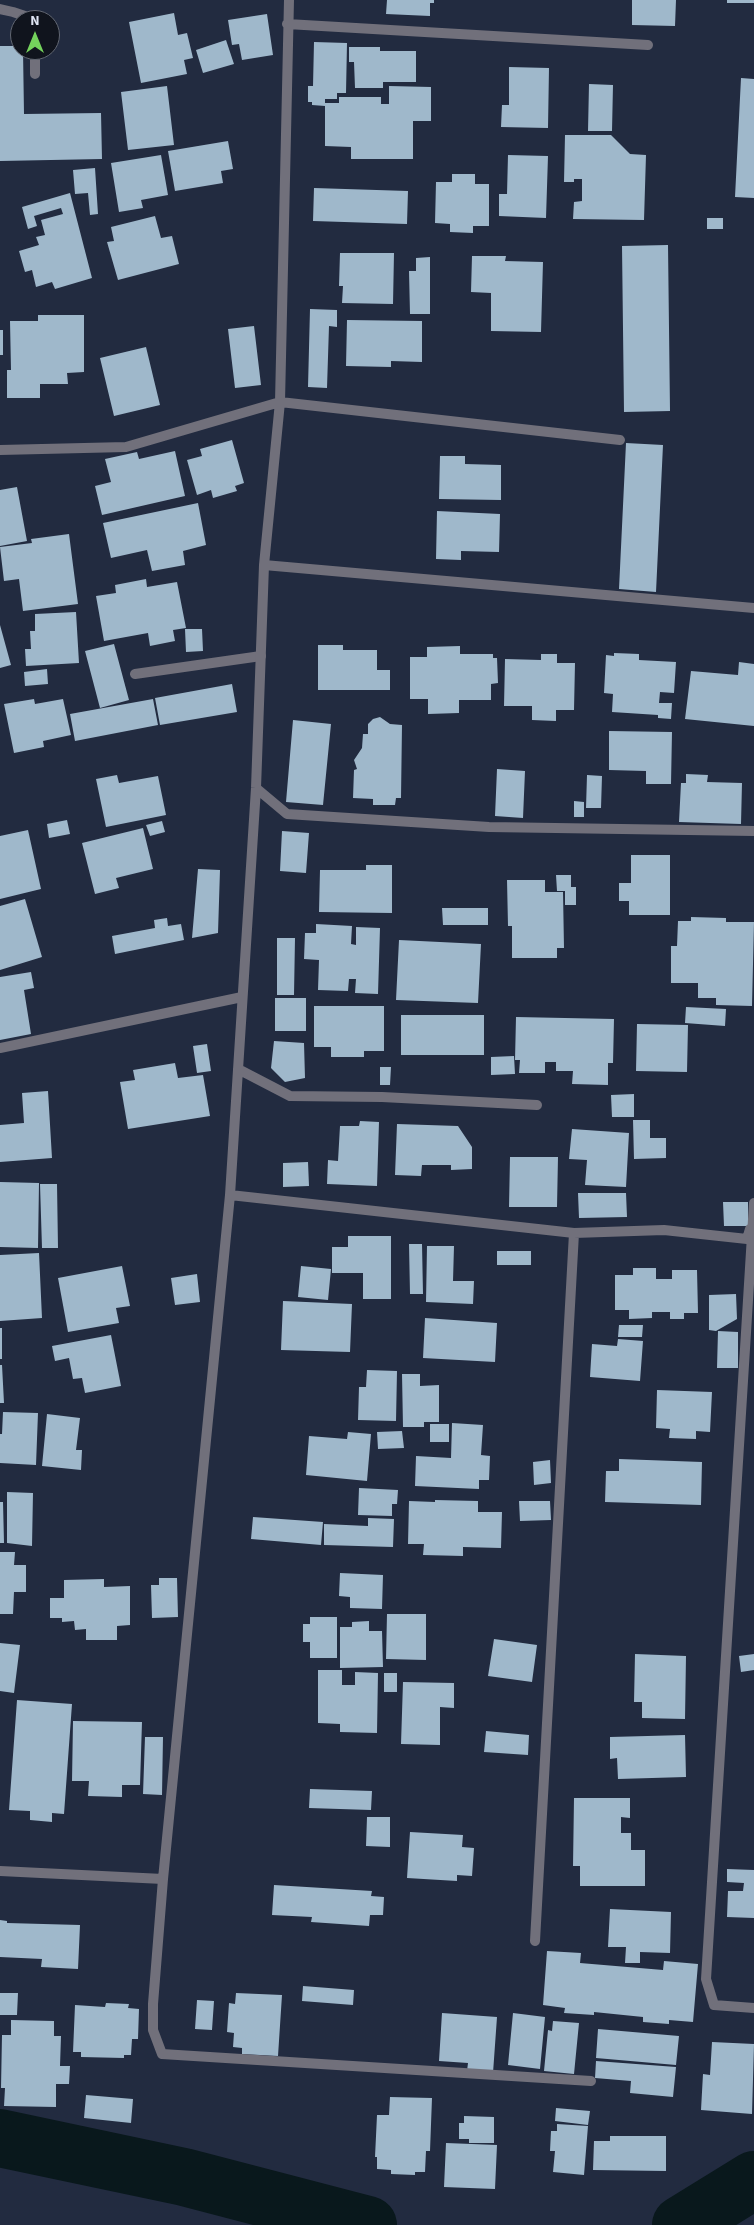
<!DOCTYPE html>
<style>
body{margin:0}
#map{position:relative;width:754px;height:2225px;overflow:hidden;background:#222b40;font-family:"Source Sans 3",sans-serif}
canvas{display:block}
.north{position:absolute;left:10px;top:10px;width:50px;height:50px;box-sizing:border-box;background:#10141d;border:1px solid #626772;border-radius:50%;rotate:0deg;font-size:14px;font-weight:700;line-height:20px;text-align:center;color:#dee4f2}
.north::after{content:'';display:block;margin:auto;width:18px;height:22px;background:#74d25c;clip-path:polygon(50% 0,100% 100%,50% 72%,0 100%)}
</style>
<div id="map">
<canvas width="754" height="2225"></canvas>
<div class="north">N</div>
</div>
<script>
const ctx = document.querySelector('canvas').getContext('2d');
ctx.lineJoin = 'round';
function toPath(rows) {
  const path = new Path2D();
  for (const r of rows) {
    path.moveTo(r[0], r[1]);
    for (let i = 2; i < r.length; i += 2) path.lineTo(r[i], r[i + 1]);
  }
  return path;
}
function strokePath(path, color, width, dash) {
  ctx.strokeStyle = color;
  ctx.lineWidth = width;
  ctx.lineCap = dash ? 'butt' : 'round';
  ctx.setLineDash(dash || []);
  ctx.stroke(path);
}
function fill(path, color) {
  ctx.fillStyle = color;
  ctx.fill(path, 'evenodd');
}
const river = toPath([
 [0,2138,184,2177,368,2225],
 [681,2225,754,2180]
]);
const building = toPath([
 [387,0,434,0,434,3,430,3,430,16,386,14],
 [632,0,676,0,675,26,632,25],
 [727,0,754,0,754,3,727,3],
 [174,13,178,35,187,33,193,58,184,60,187,74,141,83,129,22],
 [267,14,273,55,242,60,239,44,232,45,228,20],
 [226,40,234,64,203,73,196,50],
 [314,42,347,43,346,93,337,93,337,99,325,99,325,103,339,103,339,97,381,97,381,104,389,104,389,86,431,87,431,121,413,121,413,159,351,159,351,147,325,146,325,106,312,105,312,102,308,102,308,86,313,86],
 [0,46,20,46,20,50,23,50,24,114,101,113,102,159,0,161],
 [349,47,380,47,380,51,416,51,416,82,383,82,383,88,355,88,354,62,349,62],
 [509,67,549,68,548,128,501,127,502,105,509,105],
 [741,78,754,79,754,198,735,197],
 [589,84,613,85,612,131,588,131],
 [167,86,174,145,128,150,121,92],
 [565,135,611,135,630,154,646,155,644,220,573,219,574,202,582,201,582,179,574,179,574,182,564,182],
 [228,141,233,169,221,171,223,183,175,191,168,151],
 [161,155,168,195,141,200,143,208,119,212,111,163],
 [508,155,548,156,546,218,499,216,499,194,507,194],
 [95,168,98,214,90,215,88,193,75,194,73,170],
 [452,174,475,174,475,184,489,184,489,226,473,226,473,233,450,232,450,224,435,223,436,182,452,182],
 [314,188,408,191,407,224,313,221],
 [70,193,92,278,55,289,52,282,36,287,32,270,25,272,19,251,39,245,36,237,45,235,41,220,63,214,61,208,34,216,37,226,28,229,22,207],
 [155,216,161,238,172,236,179,264,118,280,107,242,114,241,111,227],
 [707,218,723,218,723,229,707,229],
 [668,245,670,411,624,412,622,246],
 [340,253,394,253,393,304,342,303,343,286,339,286],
 [472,256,506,256,505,261,543,262,541,332,491,331,491,293,471,292],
 [430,257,430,314,410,314,409,271,416,271,416,258],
 [310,309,337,310,337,327,329,326,327,388,308,387],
 [38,315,84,315,84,372,67,373,68,384,40,384,40,398,7,398,7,370,11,370,10,321,38,321],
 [347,320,422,321,422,362,391,361,391,367,346,366],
 [254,326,261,385,235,388,228,329],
 [0,330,3,330,3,355,0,355],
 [146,347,160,405,114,416,100,358],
 [232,440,244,483,235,486,237,491,213,498,211,490,197,495,187,460,202,456,200,449],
 [626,443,663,445,656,592,619,589],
 [175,451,185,496,102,515,95,486,111,482,105,459,137,452,139,459],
 [440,456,465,456,465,464,501,465,501,500,439,499],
 [17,487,27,541,0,546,0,490],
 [198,503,206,545,183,551,185,565,152,571,147,550,111,558,103,523],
 [437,511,500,514,499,552,461,551,461,560,436,559],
 [69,534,78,604,23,611,19,579,4,581,0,547,32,543,31,539],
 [146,579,147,587,177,582,186,628,173,630,175,641,150,646,148,633,104,641,96,596,116,593,115,585],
 [76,612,79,663,26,666,25,649,31,649,30,631,35,631,35,614],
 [0,625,11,665,0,668],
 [185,629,202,629,203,651,186,652],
 [114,644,129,700,100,708,85,651],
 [318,645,343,645,343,650,377,650,377,670,390,670,390,690,318,690],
 [460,646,460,654,493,654,493,658,497,658,498,683,491,684,491,700,459,700,459,713,428,714,428,699,410,699,410,657,427,657,427,647],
 [614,653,639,654,639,660,676,662,674,693,660,692,659,703,672,703,671,719,658,718,658,715,612,712,613,694,604,693,606,655,614,656],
 [541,654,557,654,557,663,575,663,574,710,556,710,556,721,532,720,532,706,504,706,505,659,541,660],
 [739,662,754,664,754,726,685,719,691,671,738,675],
 [47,669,48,684,25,686,24,672],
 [232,684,237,712,160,725,155,698],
 [34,699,35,704,63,699,71,735,43,741,44,747,14,753,4,704],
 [153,699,158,725,75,741,70,714],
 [380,717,390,724,402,725,401,798,396,798,395,805,373,805,373,799,353,798,354,770,357,769,354,760,362,748,363,734,368,734,368,724,373,719],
 [293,720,331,724,323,805,286,802],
 [609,731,672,732,671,784,646,784,646,771,609,770],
 [497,769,525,771,523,818,495,816],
 [686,774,708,775,707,782,742,783,741,824,679,822,681,783,686,783],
 [117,775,119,783,158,776,166,815,106,827,96,779],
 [587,775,602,776,601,808,586,808],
 [574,801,584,802,584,817,574,817],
 [67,820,70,834,49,838,47,824],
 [162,821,165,832,150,836,146,825],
 [143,828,153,869,116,878,119,888,95,894,82,843],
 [28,830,41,889,0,899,0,836],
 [282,831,309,833,306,873,280,871],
 [631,855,670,855,670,915,629,915,629,901,619,901,619,883,631,883],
 [366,865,392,865,392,913,319,912,320,870,366,870],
 [198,869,220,870,218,933,192,938],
 [556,875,571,875,571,887,576,887,576,905,565,905,565,891,557,891],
 [507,880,545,880,545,892,563,892,564,948,557,948,557,958,512,958,512,926,508,926],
 [25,899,42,957,0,970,0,906],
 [442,908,488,908,488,925,443,925],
 [691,917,726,918,726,922,754,922,752,1006,716,1005,716,998,698,998,698,983,671,983,671,946,677,946,678,921,691,921],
 [167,918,168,926,181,924,184,940,115,954,112,936,155,928,154,920],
 [316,924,352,926,351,944,356,945,356,927,380,928,378,994,355,993,356,979,349,979,348,991,318,990,319,960,304,959,305,933,316,933],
 [277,938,295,938,294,995,277,995],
 [399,940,481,944,478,1003,396,1000],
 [31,972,34,988,24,990,31,1034,0,1040,0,977],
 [275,998,306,998,306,1031,275,1031],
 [314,1006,384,1006,384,1051,364,1051,364,1057,331,1057,331,1047,314,1047],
 [686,1007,726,1009,725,1026,685,1023],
 [401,1015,484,1015,484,1055,401,1055],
 [516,1017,614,1019,613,1063,608,1063,608,1085,572,1084,573,1071,556,1071,556,1062,545,1062,545,1073,519,1073,520,1060,515,1060],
 [637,1024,688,1025,687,1072,636,1071],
 [274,1041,304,1043,305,1078,285,1082,271,1068],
 [207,1044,211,1071,197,1073,193,1046],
 [514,1056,515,1074,491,1075,491,1057],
 [175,1063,178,1078,203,1075,210,1116,128,1129,120,1082,135,1080,133,1070],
 [380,1067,391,1067,390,1085,380,1085],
 [48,1091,52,1158,0,1162,0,1125,24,1123,22,1093],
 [634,1094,634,1117,612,1117,611,1095],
 [633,1120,650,1120,650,1138,666,1138,666,1158,634,1159],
 [360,1121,379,1122,377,1186,327,1184,328,1160,338,1161,340,1126,359,1126],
 [397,1124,458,1126,472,1147,472,1169,451,1170,451,1165,422,1165,421,1176,395,1175],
 [572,1129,629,1133,626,1187,585,1185,587,1160,569,1159],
 [510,1157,558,1157,557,1207,509,1207],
 [308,1162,309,1186,283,1187,283,1163],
 [0,1182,39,1183,38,1248,0,1247],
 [40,1184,57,1184,58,1248,42,1248],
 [578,1193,626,1193,627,1217,579,1218],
 [723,1202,748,1202,748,1226,724,1226],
 [348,1236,391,1236,391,1299,363,1299,363,1273,332,1273,332,1247,348,1247],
 [409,1244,422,1244,423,1294,410,1294],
 [427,1246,454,1246,453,1281,474,1281,473,1304,426,1302],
 [497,1251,531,1251,531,1265,497,1265],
 [39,1253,42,1318,0,1321,0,1255],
 [122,1266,130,1306,116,1308,119,1323,68,1332,58,1278],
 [301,1266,331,1269,328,1300,298,1297],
 [633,1268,656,1268,656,1279,672,1279,672,1270,697,1270,698,1313,684,1313,684,1319,670,1319,670,1312,652,1312,652,1318,629,1319,629,1310,615,1310,615,1275,633,1275],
 [197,1274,200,1302,175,1305,171,1278],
 [736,1294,737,1319,716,1331,709,1330,709,1295],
 [283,1301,352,1304,350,1352,281,1350],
 [425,1318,497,1323,495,1362,423,1358],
 [619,1325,643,1325,642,1337,618,1337],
 [0,1328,2,1328,2,1359,0,1359],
 [718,1331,738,1332,738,1368,717,1368],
 [111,1335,121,1386,85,1393,82,1378,73,1379,69,1358,55,1361,52,1346],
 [618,1339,643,1341,640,1381,590,1377,592,1344,617,1346],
 [0,1365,2,1365,4,1403,0,1403],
 [367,1370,397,1371,396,1421,358,1420,359,1387,366,1387],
 [402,1374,420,1374,420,1386,439,1385,439,1422,424,1422,424,1427,403,1427],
 [657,1390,712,1392,710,1432,696,1431,696,1439,669,1438,670,1429,656,1428],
 [3,1412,38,1413,36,1465,0,1463,0,1434,2,1434],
 [47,1414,80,1418,76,1450,82,1450,81,1470,42,1466],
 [452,1423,483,1425,481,1455,490,1456,489,1480,479,1480,479,1489,415,1486,416,1456,451,1458],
 [430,1424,449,1424,449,1442,430,1442],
 [402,1431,404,1448,378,1449,377,1432],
 [348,1432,371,1434,367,1481,306,1475,309,1436,347,1439],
 [619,1459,702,1462,701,1505,605,1502,606,1471,619,1471],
 [550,1460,551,1483,534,1485,533,1462],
 [359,1488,398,1490,397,1504,392,1504,392,1516,358,1515],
 [7,1492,33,1493,32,1546,7,1543],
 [435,1500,478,1501,478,1512,502,1512,501,1548,463,1547,463,1556,423,1555,424,1544,408,1544,409,1501,435,1502],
 [519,1501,550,1501,551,1520,520,1521],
 [0,1502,3,1502,4,1543,0,1543],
 [253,1517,323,1522,321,1545,251,1539],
 [368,1518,394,1519,393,1547,324,1545,324,1524,368,1526],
 [0,1552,15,1552,14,1565,26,1565,26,1592,14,1592,13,1614,0,1614],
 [340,1573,383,1575,382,1609,350,1608,350,1597,339,1596],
 [159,1578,177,1578,178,1617,152,1618,151,1585,159,1585],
 [104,1579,104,1587,130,1586,130,1625,117,1626,117,1640,86,1640,86,1629,75,1630,74,1621,62,1622,62,1618,50,1618,50,1598,64,1598,64,1580],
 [387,1614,426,1614,426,1660,386,1659],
 [310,1617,337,1617,337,1658,310,1658,310,1642,303,1642,303,1624,310,1624],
 [369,1621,369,1631,382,1631,383,1667,340,1668,340,1627,352,1627,352,1622],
 [494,1639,537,1645,532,1682,488,1676],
 [0,1643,20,1645,14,1693,0,1691],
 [635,1654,686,1656,685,1719,642,1718,642,1702,634,1702],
 [754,1654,754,1670,741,1672,739,1656],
 [318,1670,342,1670,342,1685,355,1685,355,1672,378,1673,377,1733,340,1732,340,1724,318,1723],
 [384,1673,397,1673,397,1692,384,1692],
 [403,1682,454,1683,454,1708,440,1707,440,1745,401,1744],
 [17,1700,72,1704,64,1814,52,1813,52,1822,30,1820,30,1811,9,1810],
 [73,1721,142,1722,140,1785,122,1785,122,1797,88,1796,89,1781,72,1781],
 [486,1731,529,1735,528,1755,484,1752],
 [685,1735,686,1777,618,1779,617,1758,610,1759,610,1737],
 [145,1737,163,1737,162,1795,143,1794],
 [310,1789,372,1791,371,1810,309,1808],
 [574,1798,630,1798,630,1818,621,1817,621,1833,631,1833,631,1850,645,1850,645,1886,580,1886,580,1866,573,1866],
 [367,1817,390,1817,390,1847,366,1846],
 [410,1832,463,1835,462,1847,474,1848,472,1876,457,1875,457,1881,407,1878],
 [727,1869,754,1870,754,1918,727,1917,728,1891,743,1891,744,1883,727,1882],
 [274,1885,372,1891,371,1896,384,1897,383,1915,370,1915,369,1926,311,1922,312,1917,272,1915],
 [610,1909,671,1912,670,1953,640,1952,640,1963,625,1963,626,1947,608,1947],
 [0,1920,7,1921,7,1923,80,1925,78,1969,41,1967,42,1959,0,1957],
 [547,1951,581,1953,580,1963,663,1970,664,1961,698,1964,693,2022,669,2020,669,2024,643,2022,643,2017,594,2012,594,2015,564,2013,565,2008,543,2005],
 [303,1986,354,1990,353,2005,302,2001],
 [0,1993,18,1993,17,2015,0,2015],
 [236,1993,282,1995,278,2056,242,2054,242,2048,233,2047,234,2033,227,2032,229,2003,235,2004],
 [197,2000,214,2001,212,2030,195,2029],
 [106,2003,129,2004,128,2008,139,2009,138,2039,132,2039,131,2055,124,2055,124,2058,81,2057,81,2052,73,2052,75,2005,105,2007],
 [442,2013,497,2017,493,2073,467,2071,468,2063,439,2061],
 [513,2013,545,2017,540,2069,508,2065],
 [11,2020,54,2021,54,2036,61,2036,60,2066,70,2066,69,2084,56,2084,56,2107,4,2106,5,2088,1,2088,2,2035,11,2035],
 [553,2021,579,2023,574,2074,544,2071,548,2030,552,2031],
 [598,2029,679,2036,676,2065,596,2058],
 [712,2042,754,2044,752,2114,701,2110,703,2074,710,2075],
 [596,2061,676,2067,673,2097,630,2093,631,2081,595,2078],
 [86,2095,133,2099,131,2123,84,2118],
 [390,2097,432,2098,430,2151,426,2151,425,2172,415,2172,415,2175,391,2174,391,2170,377,2169,377,2157,375,2157,377,2115,389,2115],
 [556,2108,590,2111,588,2125,555,2121],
 [464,2116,494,2117,494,2143,469,2143,469,2139,459,2139,459,2123,464,2123],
 [557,2124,588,2126,584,2175,553,2172,555,2151,550,2151,551,2131,557,2131],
 [610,2136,666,2136,666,2171,593,2170,594,2141,610,2141],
 [446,2143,497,2145,495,2189,444,2187]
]);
const lane = toPath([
 [0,9,13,12,25,16,28,20],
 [35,50,35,74],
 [135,674,261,656]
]);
const street = toPath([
 [289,0,280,402,264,565,256,788,230,1195,163,1879,153,2004,153,2030,162,2054,591,2081],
 [287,24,648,45],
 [0,450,126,447,280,402,620,440],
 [264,565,754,608],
 [256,788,287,814,489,827,754,831],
 [0,1048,242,997],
 [238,1069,290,1096,382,1097,537,1105],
 [230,1195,574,1233,664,1230,747,1239,750,1229],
 [754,1203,706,1979,714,2005,754,2008],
 [0,1871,163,1879],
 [535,1941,574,1233]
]);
strokePath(river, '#09181c', 58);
fill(building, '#9fb8cb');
strokePath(lane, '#71707b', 10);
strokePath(street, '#71707b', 10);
</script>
